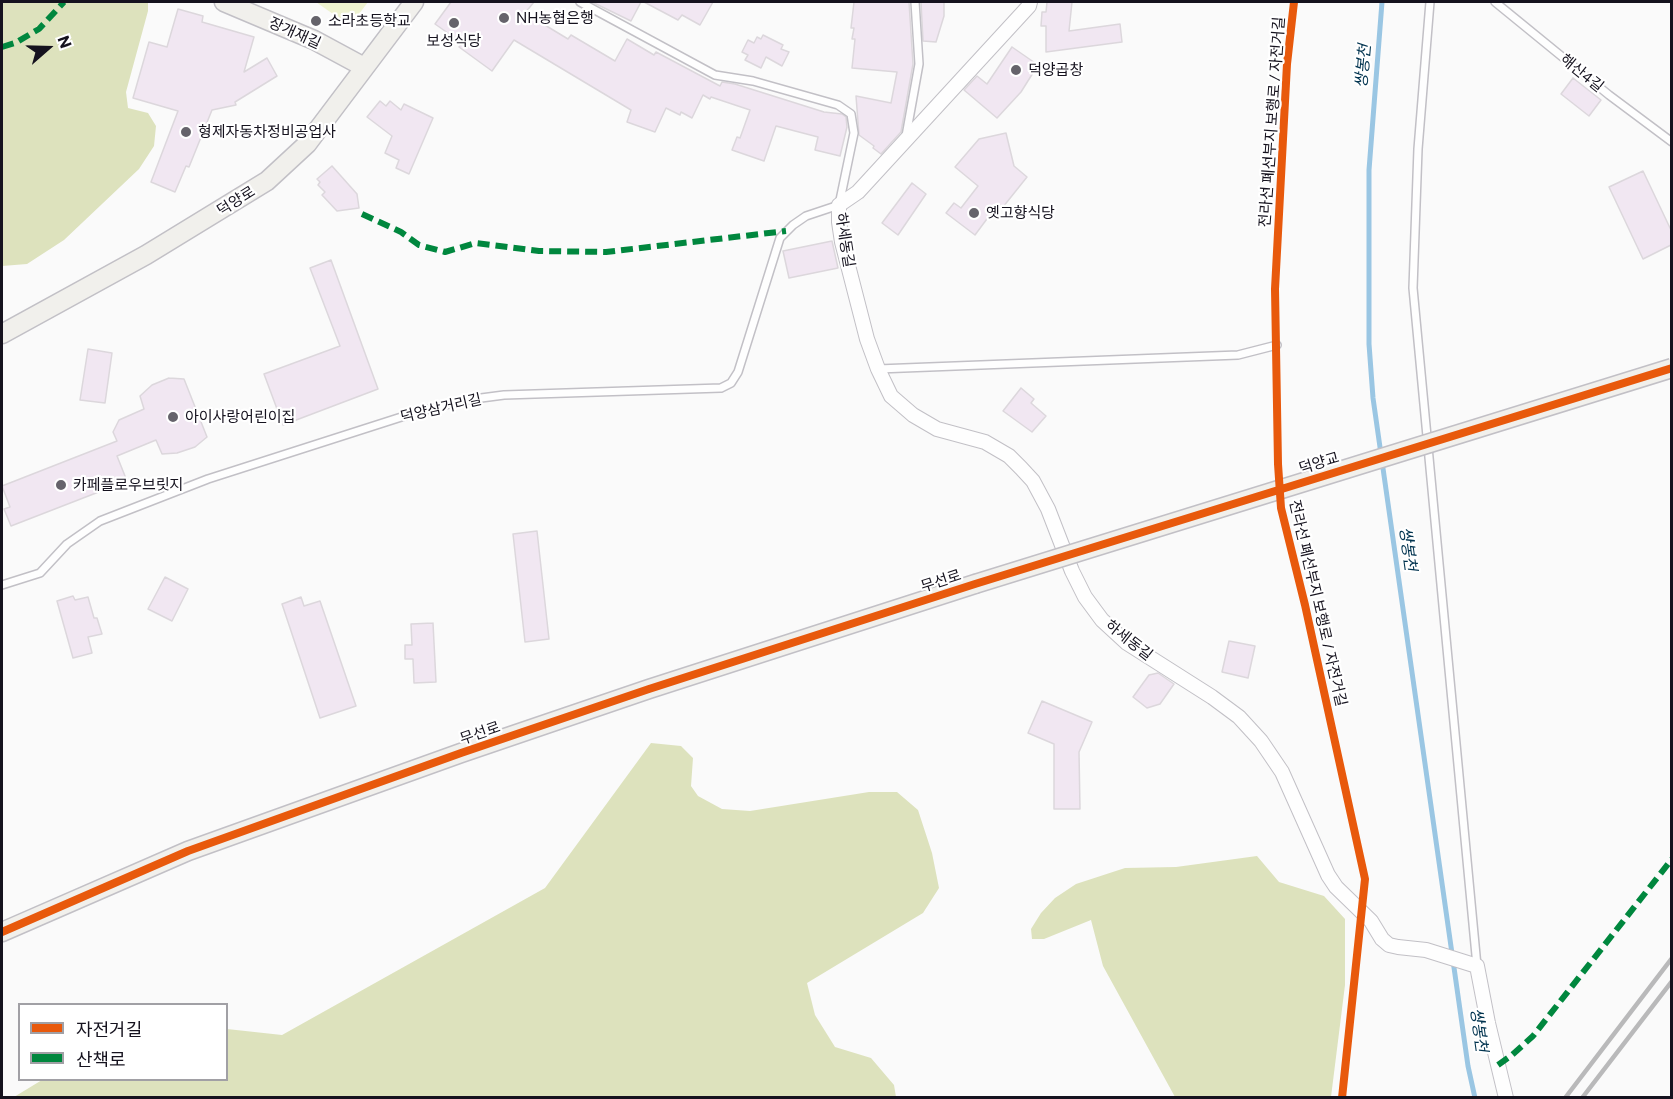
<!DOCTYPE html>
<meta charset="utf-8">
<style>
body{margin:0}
#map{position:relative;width:1673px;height:1099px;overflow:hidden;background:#fafafa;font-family:Commissioner,"Noto Sans KR",sans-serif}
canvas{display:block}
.frame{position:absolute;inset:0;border:3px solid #15121e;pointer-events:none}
.legend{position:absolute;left:18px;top:1003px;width:210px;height:78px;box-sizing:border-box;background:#fff;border:2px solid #a1a0a5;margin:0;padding:8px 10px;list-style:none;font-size:18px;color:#15121e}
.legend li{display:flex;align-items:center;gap:12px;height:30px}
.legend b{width:30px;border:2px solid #a1a0a5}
.north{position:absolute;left:18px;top:18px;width:60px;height:60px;-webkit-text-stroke:4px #fff;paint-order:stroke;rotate:70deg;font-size:16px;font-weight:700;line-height:24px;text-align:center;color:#15121e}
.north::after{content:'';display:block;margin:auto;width:21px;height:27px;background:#15121e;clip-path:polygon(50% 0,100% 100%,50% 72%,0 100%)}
</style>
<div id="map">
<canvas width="1673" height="1099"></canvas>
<div class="frame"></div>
<ul class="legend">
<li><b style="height:8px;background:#e8590c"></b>자전거길</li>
<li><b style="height:8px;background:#00873e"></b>산책로</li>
</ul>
<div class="north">N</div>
</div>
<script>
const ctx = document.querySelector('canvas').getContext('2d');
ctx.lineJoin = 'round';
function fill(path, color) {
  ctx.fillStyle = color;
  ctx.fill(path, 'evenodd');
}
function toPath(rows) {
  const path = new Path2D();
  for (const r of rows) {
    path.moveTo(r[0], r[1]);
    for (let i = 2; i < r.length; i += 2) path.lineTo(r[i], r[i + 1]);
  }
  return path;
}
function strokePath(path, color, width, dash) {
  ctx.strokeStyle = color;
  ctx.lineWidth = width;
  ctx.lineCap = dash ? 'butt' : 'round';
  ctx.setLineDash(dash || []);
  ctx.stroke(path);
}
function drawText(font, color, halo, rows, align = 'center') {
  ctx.font = font + ' Commissioner,"Noto Sans KR",sans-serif';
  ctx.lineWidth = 4.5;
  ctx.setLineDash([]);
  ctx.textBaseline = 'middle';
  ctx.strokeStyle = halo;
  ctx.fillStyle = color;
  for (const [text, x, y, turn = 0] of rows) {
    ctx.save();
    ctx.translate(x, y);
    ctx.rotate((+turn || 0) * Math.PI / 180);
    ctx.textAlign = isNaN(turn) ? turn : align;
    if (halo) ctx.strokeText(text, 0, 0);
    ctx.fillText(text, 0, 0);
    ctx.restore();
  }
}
const green = toPath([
 [316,2,368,2,350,26]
]);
const forest = toPath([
 [2,2,148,2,148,11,126,92,128,108,148,113,156,126,154,146,139,169,64,240,27,264,2,266],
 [651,743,681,746,693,758,691,786,698,796,722,809,750,811,869,792,897,792,918,810,932,853,939,888,923,913,807,983,815,1015,835,1047,871,1058,894,1085,896,1097,14,1097,42,1080,226,1080,227,1029,282,1035,545,888],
 [1257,856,1279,882,1324,896,1345,919,1345,985,1331,1097,1175,1097,1103,966,1091,920,1044,939,1032,939,1031,929,1041,913,1055,898,1076,884,1125,868,1176,867]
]);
const stream = toPath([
 [1382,2,1369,170,1369,344,1373,398,1468,1066,1475,1098]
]);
const building = toPath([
 [451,2,534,2,525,13,568,39,571,35,615,61,627,39,654,55,656,52,720,86,722,82,735,84,824,112,842,114,846,117,847,127,840,156,815,150,818,137,776,126,764,161,732,150,737,137,740,138,750,110,711,97,710,99,703,95,692,118,681,112,680,115,666,108,655,132,627,122,631,110,514,40,492,71,459,47,462,43,435,24,451,2],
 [592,2,641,2,631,21,592,2],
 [644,2,713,2,700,25,682,15,678,20,644,2],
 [854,2,909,2,913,64,901,132,881,154,873,148,874,146,859,135,856,96,891,103,897,72,852,68,855,39,852,39,854,28,851,28,854,2],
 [921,2,944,2,944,16,936,42,923,41,921,2],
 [1047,2,1072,2,1069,31,1120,24,1122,42,1046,52,1046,26,1041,26,1042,12,1046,12,1047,2],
 [178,9,203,16,202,22,254,37,244,72,267,58,277,76,235,102,236,105,212,110,189,167,186,166,175,192,151,182,178,111,133,98,149,42,167,47,178,9],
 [763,35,783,45,781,49,789,52,782,66,766,57,761,68,745,60,748,55,742,52,748,40,754,43,757,37,761,39,763,35],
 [1012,47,1038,65,1021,92,997,118,964,90,977,76,987,84,1012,47],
 [1573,78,1601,100,1589,116,1561,94,1573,78],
 [380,101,386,106,390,101,401,110,404,104,433,118,409,174,396,168,399,160,385,153,392,136,367,117,380,101],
 [1006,133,1014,166,1027,177,1003,207,998,204,975,235,946,213,954,203,961,208,978,186,955,167,979,139,1006,133],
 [332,166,357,194,359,208,337,211,322,195,325,192,318,185,320,182,317,179,332,166],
 [1643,171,1671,230,1671,245,1643,259,1609,187,1643,171],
 [912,183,926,194,898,235,882,223,912,183],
 [832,241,838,268,789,278,783,251,832,241],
 [331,260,378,389,283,425,264,374,340,346,310,268,331,260],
 [88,349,112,353,105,403,80,400,88,349],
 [169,378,184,379,207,437,195,447,177,453,162,454,156,440,117,456,127,481,11,526,4,509,10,507,2,486,117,441,113,432,119,420,144,409,140,396,152,385,169,378],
 [1021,388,1034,399,1031,403,1046,416,1032,432,1003,411,1021,388],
 [537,531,549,639,525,642,513,534,537,531],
 [165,577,188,589,172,621,148,609,165,577],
 [73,596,75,600,88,597,94,618,97,618,102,634,88,637,92,653,73,658,57,601,73,596],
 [301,597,304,606,320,601,356,706,320,718,282,604,301,597],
 [433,623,436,682,414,683,413,659,405,659,405,645,412,645,411,624,433,623],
 [1229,641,1255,646,1248,678,1222,672,1229,641],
 [1158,673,1174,684,1160,704,1147,708,1133,697,1149,675,1158,673],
 [1042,701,1092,722,1079,752,1080,809,1054,809,1054,744,1028,733,1042,701]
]);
const lane = toPath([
 [1430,2,1418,149,1413,288,1477,966],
 [1495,2,1609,95,1672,142],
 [906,136,919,64,915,2],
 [878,369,1238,355,1277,345],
 [2,585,40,573,67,544,100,521,208,479,417,412,466,400,504,395,721,388,731,383,738,372,780,238,793,225,806,216,839,205,854,133,851,114,838,105,753,81,715,75,580,2]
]);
const street = toPath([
 [1030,2,1029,6,858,192,839,205,839,222,842,242,867,339,878,369,891,396,913,415,937,429,985,442,1009,456,1021,468,1033,481,1048,509,1072,571,1085,597,1102,620,1127,643,1212,697,1239,717,1261,741,1282,772,1328,875,1336,887,1371,921,1382,939,1389,945,1398,947,1426,950,1477,966,1488,1023,1506,1098]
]);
const secondary = toPath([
 [224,2,314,40,364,67],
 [2,334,146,255,267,181,307,144,414,2],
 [2,932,188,851,461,753,649,689,975,584]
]);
const rail = toPath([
 [1565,1098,1672,958],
 [1582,1098,1672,981]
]);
const secondaryBridge = toPath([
 [975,584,1672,368]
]);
const quiet = toPath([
 [2,47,15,43,39,29,64,2],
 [362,214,401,232,419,245,445,252,476,243,539,251,606,252,786,231],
 [1498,1065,1512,1055,1533,1036,1672,859]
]);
const cycleway = toPath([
 [1294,2,1287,64,1275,289,1278,464,1281,508,1305,605,1365,879,1342,1098],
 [2,932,188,851,461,753,649,689,975,584,1672,368]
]);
const markers = [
 [504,18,6,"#65636b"],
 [316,21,6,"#65636b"],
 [454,23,6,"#65636b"],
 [1016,70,6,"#65636b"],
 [186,132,6,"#65636b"],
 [974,213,6,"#65636b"],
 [173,417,6,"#65636b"],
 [61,485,6,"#65636b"]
];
const poiNames = [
 ["NH농협은행",516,18],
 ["소라초등학교",328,21],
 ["보성식당",454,41,"center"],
 ["덕양곱창",1028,70],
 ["형제자동차정비공업사",198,132],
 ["옛고향식당",986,213],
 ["아이사랑어린이집",185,417],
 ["카페플로우브릿지",73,485]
];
const streetNames = [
 ["장개재길",295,33,24],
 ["해산4길",1582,73,39],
 ["전라선 폐선부지 보행로 / 자전거길",1272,122,-86],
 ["덕양로",236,201,-32],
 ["하세동길",845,240,81],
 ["덕양삼거리길",441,408,-13],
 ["덕양교",1319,463,-17],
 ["무선로",941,581,-18],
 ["전라선 폐선부지 보행로 / 자전거길",1318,603,77],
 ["하세동길",1129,640,38],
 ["무선로",480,733,-19]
];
const waterNames = [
 ["쌍봉천",1363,66,-85],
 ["쌍봉천",1408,549,82],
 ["쌍봉천",1479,1030,82]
];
fill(green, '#eef2d0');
fill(forest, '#dde2bd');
strokePath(stream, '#9ac6e3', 5);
fill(building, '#f1e7f2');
strokePath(building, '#dcd7dc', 1.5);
strokePath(lane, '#c2c0c6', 10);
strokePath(street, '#c2c0c6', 16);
strokePath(secondary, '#c2c0c6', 21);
strokePath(lane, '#fefefe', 7);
strokePath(street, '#fefefe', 14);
strokePath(secondary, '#f1f0ec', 18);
strokePath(rail, '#b9b9ba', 4.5);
strokePath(secondaryBridge, '#c2c0c6', 21, []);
strokePath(secondaryBridge, '#f1f0ec', 18);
strokePath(quiet, '#00873e', 6, [12, 6]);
strokePath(cycleway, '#e8590c', 8);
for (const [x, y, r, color] of markers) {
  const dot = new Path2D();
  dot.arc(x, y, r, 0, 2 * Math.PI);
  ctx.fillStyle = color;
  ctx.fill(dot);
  strokePath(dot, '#fff', 2);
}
drawText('15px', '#15121e', '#fff', poiNames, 'left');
drawText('15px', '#15121e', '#fff', streetNames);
drawText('italic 16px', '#00334f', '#fff', waterNames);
</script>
